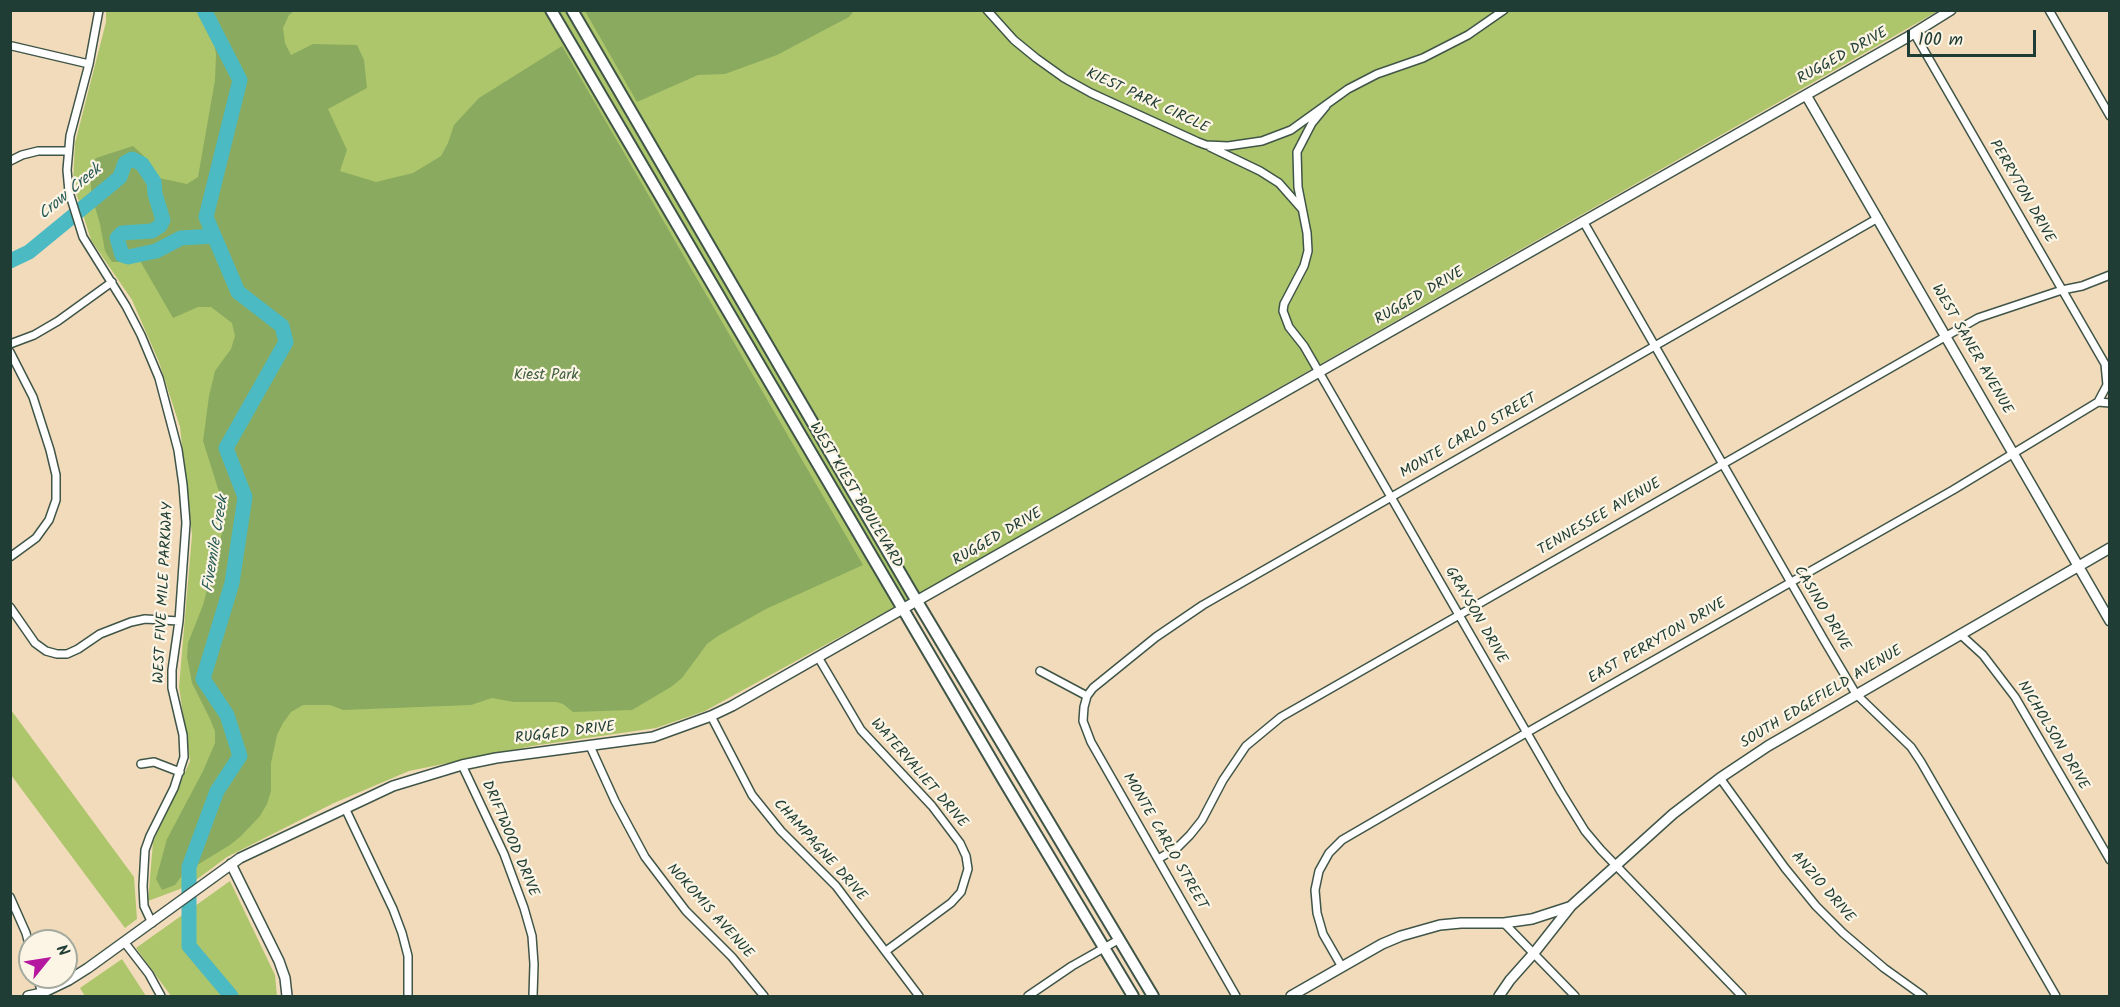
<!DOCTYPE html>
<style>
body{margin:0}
#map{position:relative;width:2120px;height:1007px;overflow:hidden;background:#f2dbbb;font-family:Kalam,sans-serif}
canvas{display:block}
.frame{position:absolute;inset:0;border:12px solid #1f3d34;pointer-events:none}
.north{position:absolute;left:18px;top:929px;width:60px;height:60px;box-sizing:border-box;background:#fcf5e5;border:2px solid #a4ab9e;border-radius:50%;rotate:60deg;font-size:16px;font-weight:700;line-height:24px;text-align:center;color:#1f3d34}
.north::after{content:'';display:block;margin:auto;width:21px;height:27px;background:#b5179e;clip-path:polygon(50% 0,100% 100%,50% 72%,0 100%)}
.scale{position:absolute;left:1907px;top:30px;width:129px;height:27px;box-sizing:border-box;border:3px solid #1f3d34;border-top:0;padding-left:8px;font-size:18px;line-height:21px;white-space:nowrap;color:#1f3d34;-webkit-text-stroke:4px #fcf5e5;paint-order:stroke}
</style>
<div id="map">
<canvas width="2120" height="1007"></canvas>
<div class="frame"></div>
<div class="north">N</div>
<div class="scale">100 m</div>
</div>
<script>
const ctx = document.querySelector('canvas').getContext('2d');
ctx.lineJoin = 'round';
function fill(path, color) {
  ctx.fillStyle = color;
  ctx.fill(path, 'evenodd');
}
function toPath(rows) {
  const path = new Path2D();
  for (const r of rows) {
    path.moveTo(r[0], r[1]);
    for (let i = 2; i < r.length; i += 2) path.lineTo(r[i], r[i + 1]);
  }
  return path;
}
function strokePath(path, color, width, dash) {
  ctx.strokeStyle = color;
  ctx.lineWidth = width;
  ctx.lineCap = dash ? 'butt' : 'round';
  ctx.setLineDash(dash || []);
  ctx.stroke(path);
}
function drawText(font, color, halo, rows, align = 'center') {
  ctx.font = font + ' Kalam,sans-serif';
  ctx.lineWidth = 4.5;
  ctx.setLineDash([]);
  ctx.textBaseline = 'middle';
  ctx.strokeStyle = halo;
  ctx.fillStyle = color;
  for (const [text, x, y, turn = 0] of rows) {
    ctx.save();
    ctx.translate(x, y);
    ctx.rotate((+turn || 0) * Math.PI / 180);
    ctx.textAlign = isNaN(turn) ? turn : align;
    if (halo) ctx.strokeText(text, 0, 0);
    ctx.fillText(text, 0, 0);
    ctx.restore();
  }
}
const green = toPath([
 [106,11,1938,11,918,594,705,711,656,728,532,746,409,771,334,803,227,857,188,886,148,901,153,842,190,761,179,687,192,535,180,427,159,362,132,300,91,240,73,183,75,143,106,22],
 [11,710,134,877,137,919,125,928,11,775],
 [230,881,275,975,277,996,171,996,136,948],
 [122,959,146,996,85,996,80,988]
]);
const forest = toPath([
 [200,11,294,11,289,15,283,28,285,43,291,55,313,44,357,45,364,60,367,88,328,109,347,150,340,171,376,182,413,173,441,156,448,143,454,125,479,98,562,46,863,565,766,609,718,636,707,644,682,678,671,687,632,710,573,712,563,704,556,702,514,702,492,698,471,705,343,710,330,705,303,705,291,712,283,723,277,735,271,763,271,791,267,804,260,816,241,836,230,845,184,873,175,885,162,890,156,879,167,839,203,771,215,743,215,731,210,719,192,683,187,657,188,643,203,605,224,525,221,498,203,441,209,396,215,371,231,349,235,336,232,323,211,307,198,307,173,318,139,259,126,262,112,262,105,251,100,224,92,197,89,169,96,158,133,146,143,155,159,178,187,184,198,177,215,80,216,54,214,42],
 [585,11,587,10,854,11,849,17,777,55,725,74,698,75,637,102]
]);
const river = toPath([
 [204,10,240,80,206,217,238,292,282,326,286,342,226,448,245,497,232,583,203,679,227,715,240,756,217,791,189,867,189,946,231,996],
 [10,261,29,252,113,183,120,177,125,163,132,159,142,164,154,182,155,194,163,220,160,226,152,231,122,233,117,238,122,255,128,257,156,251,181,238,214,236]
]);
const minor = toPath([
 [99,10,89,64,70,136,67,170,69,192,83,237,126,306,141,335,159,378,178,450,183,485,186,523,179,621,172,670,172,688,183,735,184,757,174,788,150,836,145,850,143,886,144,906,152,923],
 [987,10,1014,40,1036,58,1064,78,1091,93,1198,142,1206,145,1228,146,1262,141,1291,130,1348,89,1377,74,1423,58,1468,35,1504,10],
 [2049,10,2110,116],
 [1914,33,2105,364,2107,385,2098,402],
 [12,46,89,64],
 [1326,106,1312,123,1297,152,1298,187,1307,233,1308,251,1304,266,1284,304,1283,311,1289,327,1304,346,1561,792,1585,831,1601,850,1742,996],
 [1210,147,1260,171,1279,183,1301,208],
 [10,161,22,155,38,151,68,151],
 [1583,221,1824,640,1856,694,1911,747,1921,762,2056,996],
 [10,344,34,335,58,321,112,282],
 [10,352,33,397,50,450,56,475,56,500,49,520,36,538,10,557],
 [10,607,35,643,46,651,57,654,67,654,78,649,100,634,131,622,145,619,179,621],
 [1960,634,1983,655,2015,697,2110,860],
 [818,657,861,730,932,806,960,843,966,856,968,869,961,892,951,903,886,951],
 [1040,671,1087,696],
 [711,716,752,795,781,831,836,886,919,996],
 [590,746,615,801,645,857,686,911,732,957,764,996],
 [141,764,154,762,180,772],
 [462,765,504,854,524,908,532,936,534,964,533,996],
 [1720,778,1785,868,1816,906,1843,933,1884,968,1923,996],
 [345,808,393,909,402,933,408,956,408,996],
 [1158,859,1177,848,1190,835,1202,820,1223,780,1246,746,1281,717,1978,318,2062,290,2082,286,2110,275],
 [10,897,26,933,30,948],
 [1504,923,1575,996],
 [125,943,149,974,161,996],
 [1342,967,1323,934,1317,913,1315,890,1319,871,1329,853,1342,840,1526,733,1953,490,2098,402,2110,403],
 [37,977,42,993],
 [1028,996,1072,966,1118,940],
 [1236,996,1091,742,1083,721,1084,707,1087,696,1093,688,1156,637,1203,605,1878,218]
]);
const tertiary = toPath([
 [1806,95,2110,621],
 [231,864,279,961,285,978,287,996],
 [28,996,42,993,69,980,88,968,240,858,393,786,462,765,496,758,653,737,711,716,732,706,1906,38,1951,10],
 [1291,996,1382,944,1401,936,1440,925,1461,923,1504,923,1532,919,1569,907],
 [1499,996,1510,980,1534,953,1571,906,1673,814,1720,778,1768,746,2110,548]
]);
const secondary = toPath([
 [551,10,1004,781,1133,996],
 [572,10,912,593,1153,996]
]);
const streetNames = [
 ["RUGGED DRIVE",1843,57,-29],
 ["KIEST PARK CIRCLE",1147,102,25],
 ["PERRYTON DRIVE",2021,192,60],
 ["RUGGED DRIVE",1420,297,-30],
 ["WEST SANER AVENUE",1971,350,60],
 ["MONTE CARLO STREET",1469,437,-30],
 ["WEST KIEST BOULEVARD",855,496,59],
 ["TENNESSEE AVENUE",1600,518,-30],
 ["RUGGED DRIVE",998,538,-30],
 ["WEST FIVE MILE PARKWAY",165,593,-87],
 ["CASINO DRIVE",1821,609,59],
 ["GRAYSON DRIVE",1475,616,60],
 ["EAST PERRYTON DRIVE",1658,642,-30],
 ["SOUTH EDGEFIELD AVENUE",1822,698,-31],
 ["RUGGED DRIVE",565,734,-7],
 ["NICHOLSON DRIVE",2052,736,59],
 ["WATERVALIET DRIVE",918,774,49],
 ["DRIFTWOOD DRIVE",509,839,67],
 ["MONTE CARLO STREET",1164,842,60],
 ["CHAMPAGNE DRIVE",819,851,48],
 ["ANZIO DRIVE",1822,888,49],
 ["NOKOMIS AVENUE",709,912,48]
];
const parkNames = [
 ["Kiest Park",546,376]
];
const waterNames = [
 ["Crow Creek",71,193,-40],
 ["Fivemile Creek",217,544,-81]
];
fill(green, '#adc66b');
fill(forest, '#8aab5f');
strokePath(river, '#4bbac3', 15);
strokePath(minor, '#3f5548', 10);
strokePath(tertiary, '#3f5548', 12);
strokePath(secondary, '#3f5548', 14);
strokePath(minor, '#fff', 7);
strokePath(tertiary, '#fff', 9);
strokePath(secondary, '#fff', 10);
drawText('15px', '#1f3d34', '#fcf5e5', streetNames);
drawText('15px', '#425f42', '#fcf5e5', parkNames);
drawText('italic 16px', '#2a5c58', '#fcf5e5', waterNames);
</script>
